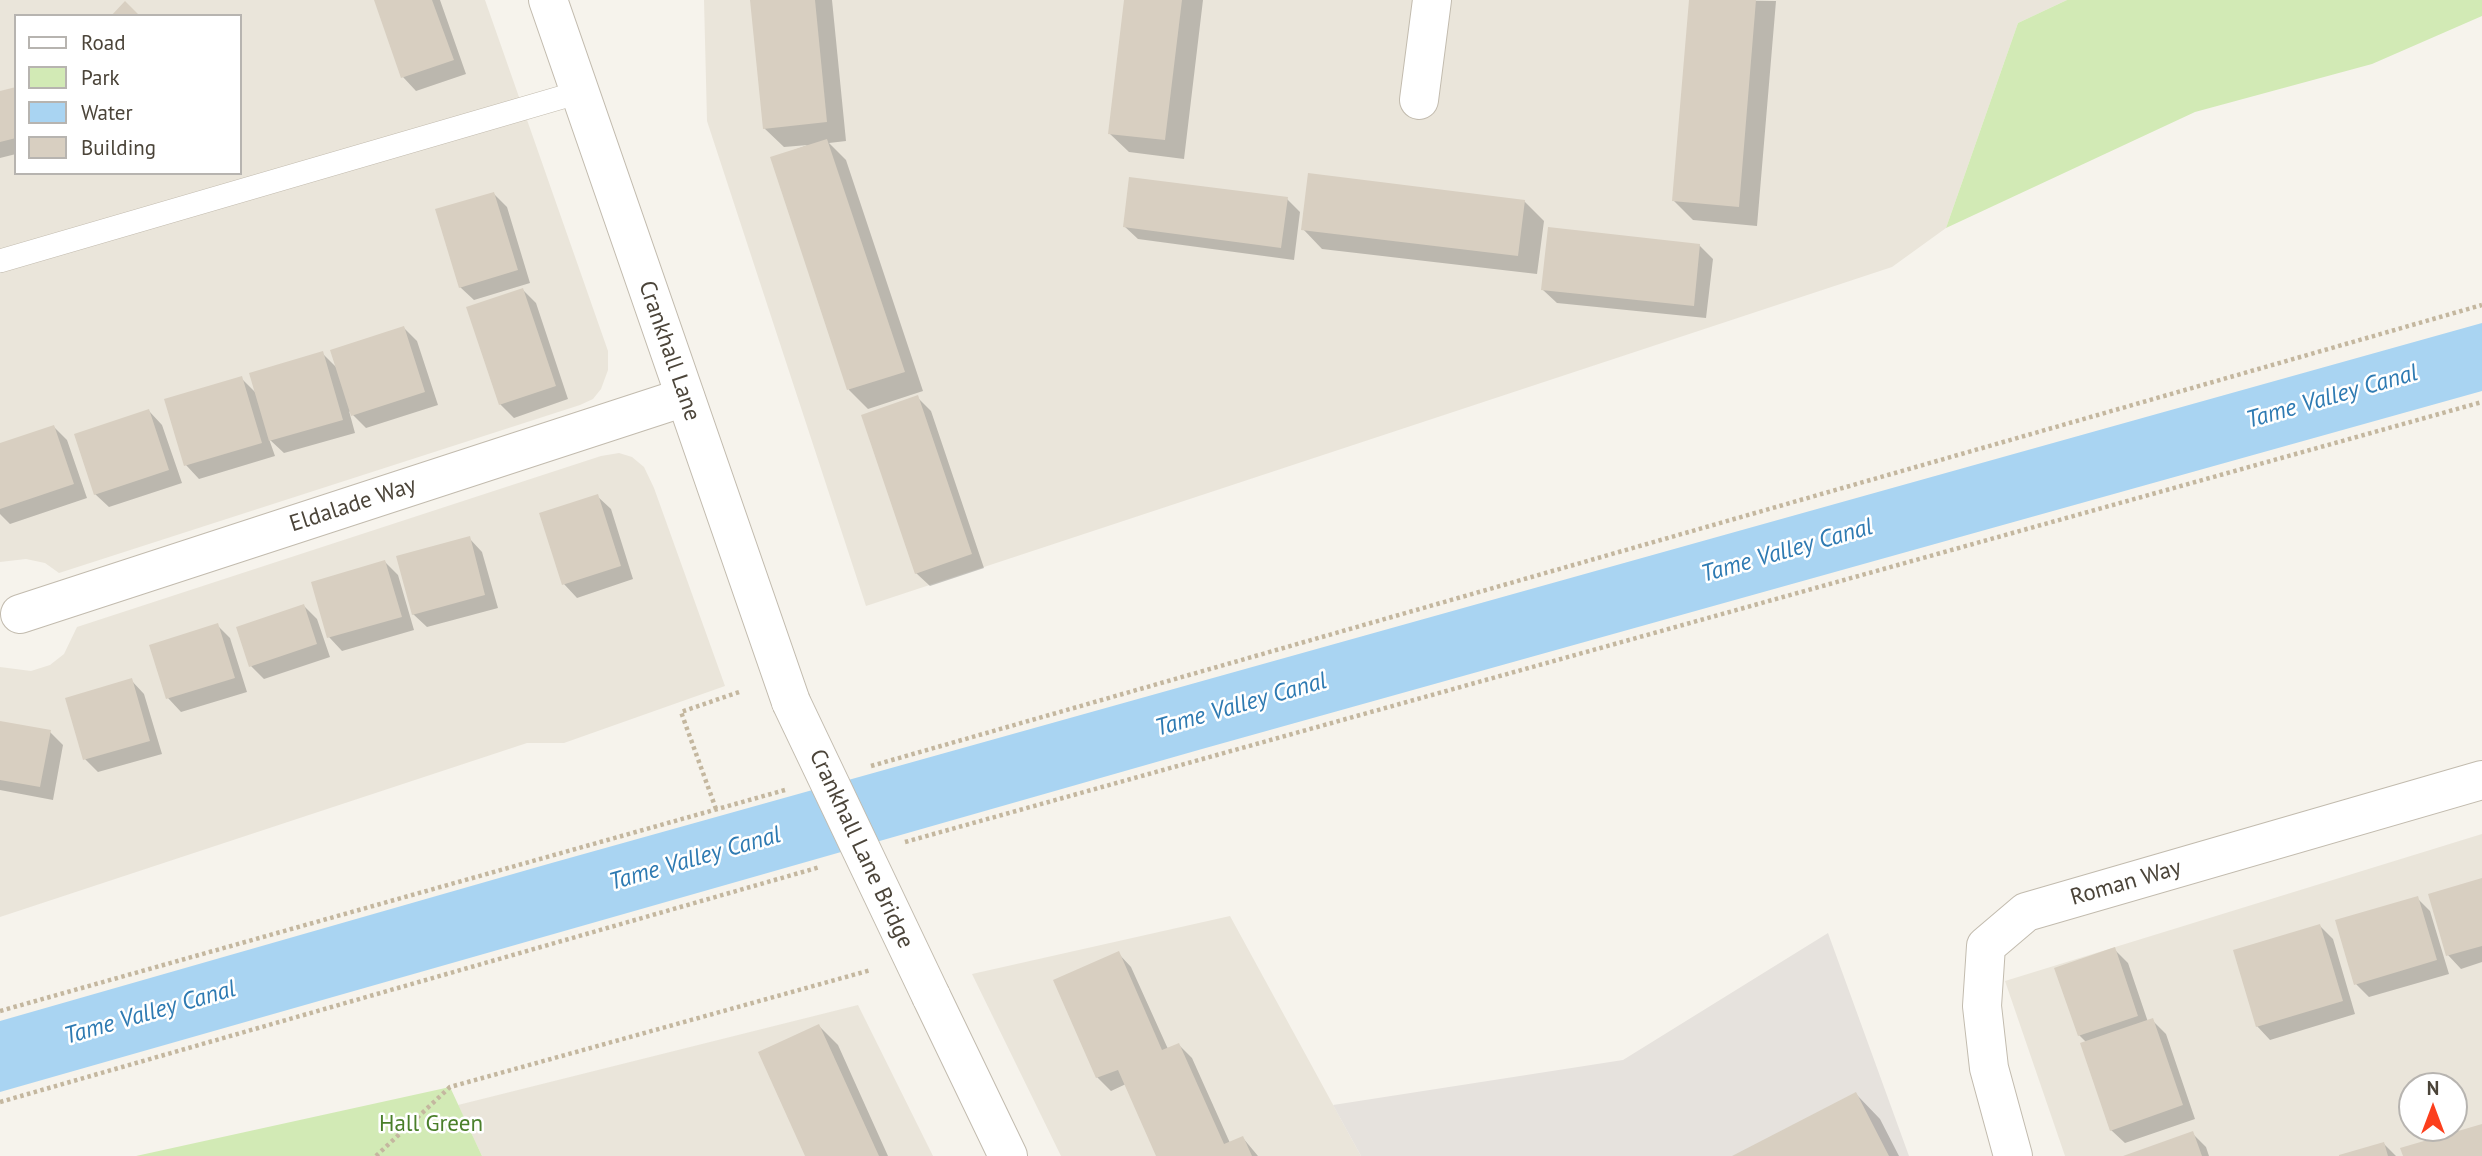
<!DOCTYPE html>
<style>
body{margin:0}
#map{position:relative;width:2482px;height:1156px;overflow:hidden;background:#f6f3ec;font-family:"PT Sans",sans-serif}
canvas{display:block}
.legend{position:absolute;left:14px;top:14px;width:228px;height:161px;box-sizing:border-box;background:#fff;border:2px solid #b7b4b0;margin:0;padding:9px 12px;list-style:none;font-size:21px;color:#4b4439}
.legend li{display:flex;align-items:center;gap:14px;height:35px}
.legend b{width:35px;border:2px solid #b7b4b0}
.north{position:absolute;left:2398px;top:1072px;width:70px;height:70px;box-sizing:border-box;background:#fff;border:2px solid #b7b4b0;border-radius:50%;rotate:0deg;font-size:19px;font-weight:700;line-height:28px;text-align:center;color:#4b4439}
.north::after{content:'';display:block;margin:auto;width:24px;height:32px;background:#fc3f1d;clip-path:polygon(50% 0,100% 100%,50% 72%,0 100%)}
</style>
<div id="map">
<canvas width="2482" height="1156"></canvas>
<ul class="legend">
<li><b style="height:9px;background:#fff"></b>Road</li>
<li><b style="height:19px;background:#d2eab5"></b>Park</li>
<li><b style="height:19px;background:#a9d4f2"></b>Water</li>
<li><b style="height:19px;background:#d8cfc1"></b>Building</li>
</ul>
<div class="north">N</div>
</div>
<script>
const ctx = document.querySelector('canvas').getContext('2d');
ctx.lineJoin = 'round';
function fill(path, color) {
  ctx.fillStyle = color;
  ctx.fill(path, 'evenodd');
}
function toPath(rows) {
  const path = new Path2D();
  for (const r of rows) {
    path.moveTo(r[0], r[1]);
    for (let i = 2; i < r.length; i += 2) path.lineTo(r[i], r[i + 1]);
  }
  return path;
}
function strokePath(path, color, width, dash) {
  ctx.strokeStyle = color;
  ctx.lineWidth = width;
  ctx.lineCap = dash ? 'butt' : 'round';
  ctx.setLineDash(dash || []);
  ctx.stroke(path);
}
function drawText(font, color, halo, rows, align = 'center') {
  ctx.font = font + ' "PT Sans",sans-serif';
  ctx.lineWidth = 5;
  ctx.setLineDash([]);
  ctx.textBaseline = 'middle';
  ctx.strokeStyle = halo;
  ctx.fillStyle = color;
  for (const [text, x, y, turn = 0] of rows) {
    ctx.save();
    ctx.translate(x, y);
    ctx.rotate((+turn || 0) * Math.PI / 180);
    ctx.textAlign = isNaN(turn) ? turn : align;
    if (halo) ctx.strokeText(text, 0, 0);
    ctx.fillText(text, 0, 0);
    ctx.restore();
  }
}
const residential = toPath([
 [0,0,485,0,608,351,608,370,601,389,593,399,580,405,59,573,45,563,26,559,0,562],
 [16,16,240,16,240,173,16,173],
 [704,0,2067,0,2018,23,1946,228,1892,267,866,606,707,121],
 [619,453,632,457,644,467,654,488,725,686,564,743,527,743,0,917,0,667,31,671,50,665,64,654,77,627,601,456],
 [2482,834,2482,1156,2065,1156,2005,981],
 [2412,1086,2454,1086,2454,1128,2412,1128],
 [1230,916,1361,1156,1061,1156,972,974],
 [858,1005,933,1156,482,1156,458,1105]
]);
const industrial = toPath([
 [1828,933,1909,1156,1361,1156,1333,1105,1623,1060]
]);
const green = toPath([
 [2067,0,2482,0,2482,16,2372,64,2195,112,1946,228,2018,23],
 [450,1087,482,1156,136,1156]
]);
const water = toPath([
 [2482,323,2482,391,1202,749,0,1092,0,1021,548,864]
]);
const shadow = toPath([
 [376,0,440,0,466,74,416,91,403,77],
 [752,0,832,0,846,141,829,143,846,160,923,391,868,409,849,390,772,158,808,145,784,147,764,128],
 [1126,0,1203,0,1184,159,1129,152,1109,133],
 [1691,0,1776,1,1757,226,1693,220,1674,201],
 [16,89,16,154,0,158,0,93],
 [494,194,507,207,530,283,474,300,460,287],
 [1287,199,1300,212,1294,260,1138,239,1124,226],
 [1524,201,1544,221,1537,274,1322,249,1303,229],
 [1699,245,1713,259,1706,318,1557,303,1543,290],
 [523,290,536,303,568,399,514,418,500,404],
 [404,328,417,341,438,405,366,428,349,411,355,433,284,453,269,439,275,456,199,479,186,465,241,378,257,394,322,353,338,369],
 [917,397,931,411,984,568,930,586,916,573],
 [149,411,162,425,182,483,109,507,95,494],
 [54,427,67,440,87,498,10,524,0,514,0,445],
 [597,496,611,509,633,579,577,598,564,584],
 [469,538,482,552,498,608,427,627,413,614],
 [385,562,398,575,414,630,342,651,329,637],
 [304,606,317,619,330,657,264,679,251,666],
 [217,625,230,638,247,692,181,712,168,698,151,646],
 [131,680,144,694,162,754,98,772,85,759],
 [0,723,50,732,63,745,53,800,0,790],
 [2482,880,2482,962,2461,969,2448,955],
 [2417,898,2430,911,2449,974,2369,997,2356,984],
 [2320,926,2333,939,2355,1014,2270,1040,2257,1026],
 [2114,949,2128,963,2148,1022,2152,1020,2166,1034,2195,1119,2125,1143,2111,1130,2087,1043,2079,1035],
 [1118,953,1131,967,1168,1049,1179,1045,1192,1058,1230,1143,1243,1138,1258,1156,1158,1156,1126,1084,1111,1091,1097,1077],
 [819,1026,838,1045,888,1156,807,1156],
 [1856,1094,1880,1119,1899,1156,1736,1156],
 [2192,1133,2206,1147,2209,1156,2127,1156],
 [2384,1144,2396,1156,2343,1156]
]);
const building = toPath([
 [374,0,432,0,454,60,401,78],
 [750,0,815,0,827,122,763,129],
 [1124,0,1182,0,1165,140,1108,134],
 [1689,0,1756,0,1739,207,1672,201],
 [125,1,140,16,111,16],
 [16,87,16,138,0,142,0,91],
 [827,139,905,372,847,390,770,157],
 [1308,173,1525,200,1518,256,1301,230],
 [1129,177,1288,197,1281,248,1123,227],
 [494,192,518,270,459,288,435,209],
 [1548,227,1700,244,1694,306,1541,290],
 [523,288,556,386,499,405,466,307],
 [404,326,425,392,351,416,330,350],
 [323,351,343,420,269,441,249,373],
 [242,376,262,443,184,466,164,399],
 [918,395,972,554,915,574,861,415],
 [149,409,169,470,94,495,74,434],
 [54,425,74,484,0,509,0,443],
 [598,494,621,566,562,585,539,513],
 [470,536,485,595,412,615,396,556],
 [385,560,402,617,327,638,311,582],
 [304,604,317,644,249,667,236,627],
 [218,623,235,678,166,699,149,645],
 [132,678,150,741,83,760,65,698],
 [0,721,51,730,40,787,0,780],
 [2482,878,2482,946,2446,956,2428,894],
 [2418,896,2437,960,2354,985,2335,920],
 [2320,924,2343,1001,2256,1027,2233,950],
 [2115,947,2138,1016,2078,1036,2054,968],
 [1119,951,1162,1050,1179,1043,1224,1144,1243,1136,1252,1156,1156,1156,1118,1070,1096,1078,1053,980],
 [2153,1018,2183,1105,2110,1131,2080,1043],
 [819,1024,879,1156,805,1156,758,1052],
 [1856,1092,1889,1156,1732,1156],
 [2482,1124,2482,1156,2403,1156,2400,1148],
 [2193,1131,2202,1156,2123,1156],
 [2384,1142,2388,1156,2339,1156,2339,1155]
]);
const path = toPath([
 [871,766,2482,305],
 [716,809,681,712,742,691],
 [905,842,2482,402],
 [0,1011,785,790],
 [0,1102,820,867],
 [376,1156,450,1087,871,970]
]);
const service = toPath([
 [0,261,580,92]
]);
const minor = toPath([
 [1419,100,1432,0],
 [20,614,685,397],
 [2013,1156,1989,1068,1982,1006,1986,946,2026,912,2482,780]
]);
const tertiary = toPath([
 [548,0,791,702],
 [931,996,1008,1156]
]);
const tertiaryBridge = toPath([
 [791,702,931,996]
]);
const streetNames = [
 ["Crankhall Lane",669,351,71],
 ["Eldalade Way",353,505,-18],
 ["Crankhall Lane Bridge",861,849,65],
 ["Roman Way",2126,883,-16]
];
const parkNames = [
 ["Hall Green",431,1124]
];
const waterNames = [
 ["Tame Valley Canal",2332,397,-16],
 ["Tame Valley Canal",1787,551,-16],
 ["Tame Valley Canal",1241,705,-16],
 ["Tame Valley Canal",695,859,-16],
 ["Tame Valley Canal",150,1013,-16]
];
fill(residential, '#eae5da');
fill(industrial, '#e6e2dd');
fill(green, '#d2eab5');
fill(water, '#a9d4f2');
fill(shadow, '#0003');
fill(building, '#d8cfc1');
strokePath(service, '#c2bbae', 24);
strokePath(minor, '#c2bbae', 40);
strokePath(tertiary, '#c2bbae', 40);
strokePath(path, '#c4b79f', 4.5, [3.5, 3.5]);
strokePath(service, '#fff', 23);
strokePath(minor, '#fff', 38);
strokePath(tertiary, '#fff', 38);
strokePath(tertiaryBridge, '#c2bbae', 40, []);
strokePath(tertiaryBridge, '#fff', 38);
drawText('23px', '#4b4439', '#fff', streetNames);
drawText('23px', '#4a7f2a', '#fff', parkNames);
drawText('italic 24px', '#2e7ab2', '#fff', waterNames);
</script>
